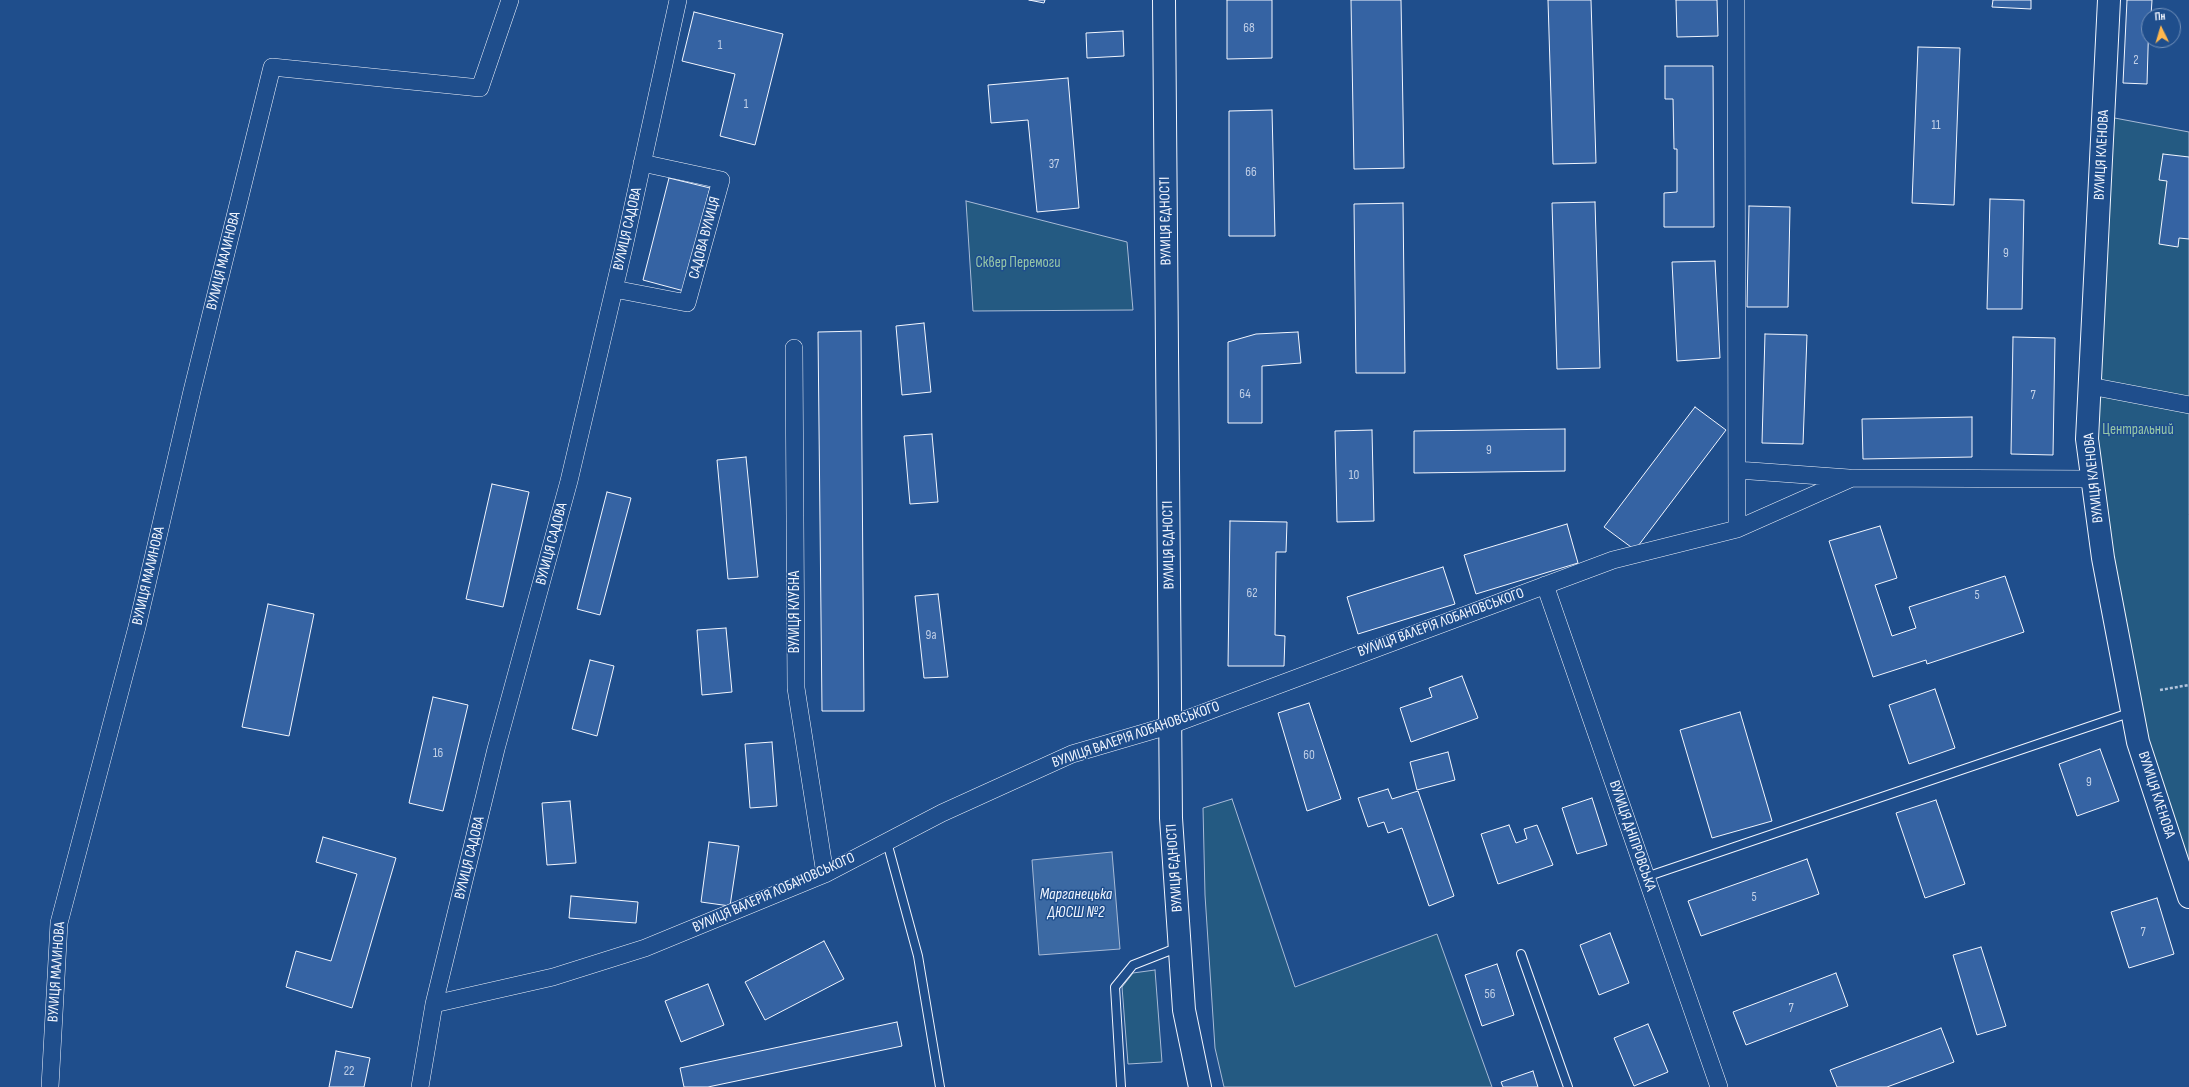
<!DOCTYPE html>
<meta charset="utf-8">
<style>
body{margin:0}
#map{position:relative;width:2189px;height:1087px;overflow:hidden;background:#1f4e8c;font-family:"Sofia Sans Condensed",sans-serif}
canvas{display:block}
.north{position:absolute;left:2141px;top:8px;width:40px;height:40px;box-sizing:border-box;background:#1f4e8c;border:1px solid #7391ba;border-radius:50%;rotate:355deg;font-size:11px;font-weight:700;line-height:16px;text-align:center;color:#f2f6ff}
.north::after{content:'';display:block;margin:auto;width:14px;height:18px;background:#ffb74d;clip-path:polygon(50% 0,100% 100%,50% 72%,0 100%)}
</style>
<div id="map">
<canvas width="2189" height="1087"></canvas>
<div class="north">Пн</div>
</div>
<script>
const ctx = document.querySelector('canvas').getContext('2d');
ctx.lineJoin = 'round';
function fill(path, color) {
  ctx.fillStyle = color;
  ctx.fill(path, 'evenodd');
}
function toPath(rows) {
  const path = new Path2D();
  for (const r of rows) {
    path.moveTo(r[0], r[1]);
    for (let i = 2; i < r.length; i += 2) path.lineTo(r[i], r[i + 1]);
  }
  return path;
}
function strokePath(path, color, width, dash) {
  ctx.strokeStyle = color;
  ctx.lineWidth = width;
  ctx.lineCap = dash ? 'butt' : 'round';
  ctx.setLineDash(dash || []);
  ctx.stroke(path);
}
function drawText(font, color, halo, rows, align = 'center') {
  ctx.font = font + ' "Sofia Sans Condensed",sans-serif';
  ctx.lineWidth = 3;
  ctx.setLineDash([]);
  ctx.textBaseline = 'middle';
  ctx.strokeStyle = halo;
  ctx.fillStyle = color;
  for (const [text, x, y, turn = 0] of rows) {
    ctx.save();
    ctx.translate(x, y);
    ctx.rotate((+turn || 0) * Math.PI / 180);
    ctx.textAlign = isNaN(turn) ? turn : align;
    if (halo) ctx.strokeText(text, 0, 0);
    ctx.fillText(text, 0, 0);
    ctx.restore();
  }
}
const green = toPath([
 [2104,116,2189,132,2189,897,2138,742,2087,439,2104,116],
 [966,201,1127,242,1133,310,973,311,966,201],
 [1232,799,1295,987,1437,934,1492,1087,1224,1087,1215,1048,1205,895,1203,808,1232,799],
 [1155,970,1162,1062,1128,1064,1122,987,1133,973,1155,970]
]);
const water = toPath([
 [1112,852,1120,949,1039,955,1032,860,1112,852]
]);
const building = toPath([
 [1029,0,1045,0,1044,3,1029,0],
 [1227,0,1272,0,1272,58,1227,59,1227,0],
 [1351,0,1401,0,1404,168,1354,169,1351,0],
 [1548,0,1591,0,1596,163,1553,164,1548,0],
 [1676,0,1717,0,1718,36,1677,37,1676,0],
 [1993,0,2031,0,2031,9,1992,7,1993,0],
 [2127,0,2152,0,2151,16,2149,16,2147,84,2123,83,2127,0],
 [694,12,783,34,755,145,720,136,735,74,682,61,694,12],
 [1123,31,1124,56,1087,58,1086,33,1123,31],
 [1918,47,1960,48,1954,205,1912,203,1918,47],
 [1665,66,1713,66,1714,227,1664,227,1664,193,1677,192,1677,149,1674,149,1673,99,1665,99,1665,66],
 [1068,78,1079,208,1037,212,1028,120,991,123,988,85,1068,78],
 [1272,110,1275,236,1229,236,1229,111,1272,110],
 [2163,154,2189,157,2189,239,2179,238,2178,247,2159,244,2167,181,2159,180,2163,154],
 [669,178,710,188,684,291,643,280,669,178],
 [1990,199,2024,200,2022,309,1987,309,1990,199],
 [1595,202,1600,368,1557,369,1552,203,1595,202],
 [1403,203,1405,373,1356,373,1354,204,1403,203],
 [1749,206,1790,207,1788,307,1747,307,1749,206],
 [1715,261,1720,358,1677,361,1672,262,1715,261],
 [924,323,931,392,902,395,896,326,924,323],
 [861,331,864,711,822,711,818,332,861,331],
 [1298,332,1301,363,1262,366,1262,423,1228,423,1228,342,1256,334,1298,332],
 [1765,334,1807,335,1803,444,1762,443,1765,334],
 [2013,337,2055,338,2053,455,2011,454,2013,337],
 [1695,407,1726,430,1635,550,1604,527,1695,407],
 [1972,417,1972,457,1863,459,1862,419,1972,417],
 [1565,429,1565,471,1414,473,1414,431,1565,429],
 [1372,430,1374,521,1337,522,1335,431,1372,430],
 [932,434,938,502,910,504,904,436,932,434],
 [746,457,758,577,728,579,717,460,746,457],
 [492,484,529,492,503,607,466,599,492,484],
 [607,492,631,498,600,615,577,609,607,492],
 [1230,521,1287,522,1286,552,1276,552,1275,635,1285,636,1284,666,1228,666,1230,521],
 [1567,524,1578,563,1476,594,1464,555,1567,524],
 [1880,526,1897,578,1875,585,1892,636,1916,628,1909,607,2005,576,2024,632,1927,664,1926,660,1873,677,1829,541,1880,526],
 [1443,567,1455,604,1358,634,1347,597,1443,567],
 [938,594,948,677,924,678,915,596,938,594],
 [268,604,314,614,289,736,242,727,268,604],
 [726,628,732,692,702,695,697,630,726,628],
 [590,660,614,666,597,736,572,729,590,660],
 [1462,676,1478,718,1411,742,1400,708,1432,697,1429,688,1462,676],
 [1935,689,1955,748,1909,764,1889,705,1935,689],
 [433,697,468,705,443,811,409,803,433,697],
 [1309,703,1341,799,1307,811,1278,713,1309,703],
 [1740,712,1772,821,1712,838,1680,730,1740,712],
 [772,742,777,806,750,808,745,744,772,742],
 [2100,749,2119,801,2077,816,2059,764,2100,749],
 [1448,752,1455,780,1417,790,1410,762,1448,752],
 [1388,789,1392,799,1418,791,1454,896,1429,906,1402,828,1388,833,1384,822,1368,827,1358,798,1388,789],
 [1592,798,1607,845,1577,854,1562,808,1592,798],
 [1936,800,1965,884,1925,898,1896,813,1936,800],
 [570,801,576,863,547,865,542,803,570,801],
 [1509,825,1516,843,1527,839,1524,829,1537,825,1553,865,1498,884,1481,834,1509,825],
 [323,837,396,858,352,1008,286,987,296,951,331,961,357,874,316,862,323,837],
 [709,842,739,846,730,906,701,902,709,842],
 [1807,859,1819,894,1701,936,1688,901,1807,859],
 [571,896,638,902,636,923,569,918,571,896],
 [2157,898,2174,954,2129,968,2111,912,2157,898],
 [1610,933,1629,983,1599,995,1580,945,1610,933],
 [824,941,844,979,765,1020,745,982,824,941],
 [1981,947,2006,1026,1977,1035,1953,955,1981,947],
 [1497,964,1514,1015,1482,1026,1465,975,1497,964],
 [1836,973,1848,1006,1746,1045,1733,1012,1836,973],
 [708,984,724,1025,681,1042,665,1001,708,984],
 [897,1022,902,1046,708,1087,684,1087,680,1068,897,1022],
 [1648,1024,1668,1072,1634,1086,1614,1038,1648,1024],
 [1941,1028,1954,1062,1887,1087,1837,1087,1830,1070,1941,1028],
 [336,1051,370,1058,364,1087,329,1087,336,1051],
 [1533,1071,1538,1087,1503,1087,1501,1082,1533,1071]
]);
const path = toPath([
 [2160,690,2189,685]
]);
const lane = toPath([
 [887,842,918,956,940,1087],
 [1646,877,2132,712],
 [1521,954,1568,1087],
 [1121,1087,1115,987,1133,965,1179,947]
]);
const street = toPath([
 [1736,0,1737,529],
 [614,289,687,303,721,180,642,163],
 [794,348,796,688,825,874],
 [2090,386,2189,405],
 [1737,470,1849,478],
 [1545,585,1719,1087],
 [434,1004,553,977,645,948,825,874,942,813,1072,754,1171,725,1613,560,1737,529,1852,478,2093,479],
 [50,1087,59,923,137,627,192,391,272,67,480,88,510,0],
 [420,1087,434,1004,496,749,569,481,624,247,678,0]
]);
const secondary = toPath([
 [1164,0,1171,818,1184,1010,1200,1087],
 [2109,0,2087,439,2103,558,2138,742,2189,897]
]);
const numberNames = [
 ["68",1249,29],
 ["1",720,46],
 ["2",2136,61],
 ["1",746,105],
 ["11",1936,126],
 ["37",1054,165],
 ["66",1251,173],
 ["9",2006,254],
 ["64",1245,395],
 ["7",2033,396],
 ["9",1489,451],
 ["10",1354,476],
 ["62",1252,594],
 ["5",1977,596],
 ["9а",931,636],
 ["16",438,754],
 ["60",1309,756],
 ["9",2089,783],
 ["5",1754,898],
 ["7",2143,933],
 ["56",1490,995],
 ["7",1791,1009],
 ["22",349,1072]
];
const streetNames = [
 ["ВУЛИЦЯ КЛЕНОВА",2102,155,-87],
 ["ВУЛИЦЯ ЄДНОСТІ",1166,221,-91],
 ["ВУЛИЦЯ САДОВА",628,229,-77],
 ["САДОВА ВУЛИЦЯ",705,238,-75],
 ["ВУЛИЦЯ МАЛИНОВА",224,261,-76],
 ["ВУЛИЦЯ КЛЕНОВА",2094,478,-96],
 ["ВУЛИЦЯ САДОВА",552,544,-75],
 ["ВУЛИЦЯ ЄДНОСТІ",1169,545,-91],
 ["ВУЛИЦЯ МАЛИНОВА",149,576,-77],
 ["ВУЛИЦЯ КЛУБНА",795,612,-90],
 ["ВУЛИЦЯ ВАЛЕРІЯ ЛОБАНОВСЬКОГО",1441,623,-20],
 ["ВУЛИЦЯ ВАЛЕРІЯ ЛОБАНОВСЬКОГО",1136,735,-19],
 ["ВУЛИЦЯ КЛЕНОВА",2156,795,72],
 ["ВУЛИЦЯ ДНІПРОВСЬКА",1632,836,71],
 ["ВУЛИЦЯ САДОВА",470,858,-76],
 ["ВУЛИЦЯ ЄДНОСТІ",1175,868,-94],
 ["ВУЛИЦЯ ВАЛЕРІЯ ЛОБАНОВСЬКОГО",774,893,-24],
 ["ВУЛИЦЯ МАЛИНОВА",57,972,-86]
];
const parkNames = [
 ["Сквер Перемоги",1018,263],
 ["Центральний",2138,430]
];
const waterNames = [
 ["Марганецька",1076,895],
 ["ДЮСШ №2",1076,913]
];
fill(green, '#245a82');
strokePath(green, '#a8bbd7', 1);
fill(water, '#3b69a3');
strokePath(water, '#a8bbd7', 1);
fill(building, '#3563a3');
strokePath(building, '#f2f6ff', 1);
strokePath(lane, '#f2f6ff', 10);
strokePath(street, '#f2f6ff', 18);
strokePath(secondary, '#f2f6ff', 24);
strokePath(path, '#b3c4dc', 2.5, [3, 2]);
strokePath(lane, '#1f4e8c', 8);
strokePath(street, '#1f4e8c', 17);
strokePath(secondary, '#1f4e8c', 22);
drawText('13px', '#c3d1e8', null, numberNames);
drawText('15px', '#f2f6ff', '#1f4e8c', streetNames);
drawText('15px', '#97c8a6', '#1f4e8c', parkNames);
drawText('italic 16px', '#f2f6ff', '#1f4e8c', waterNames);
</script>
